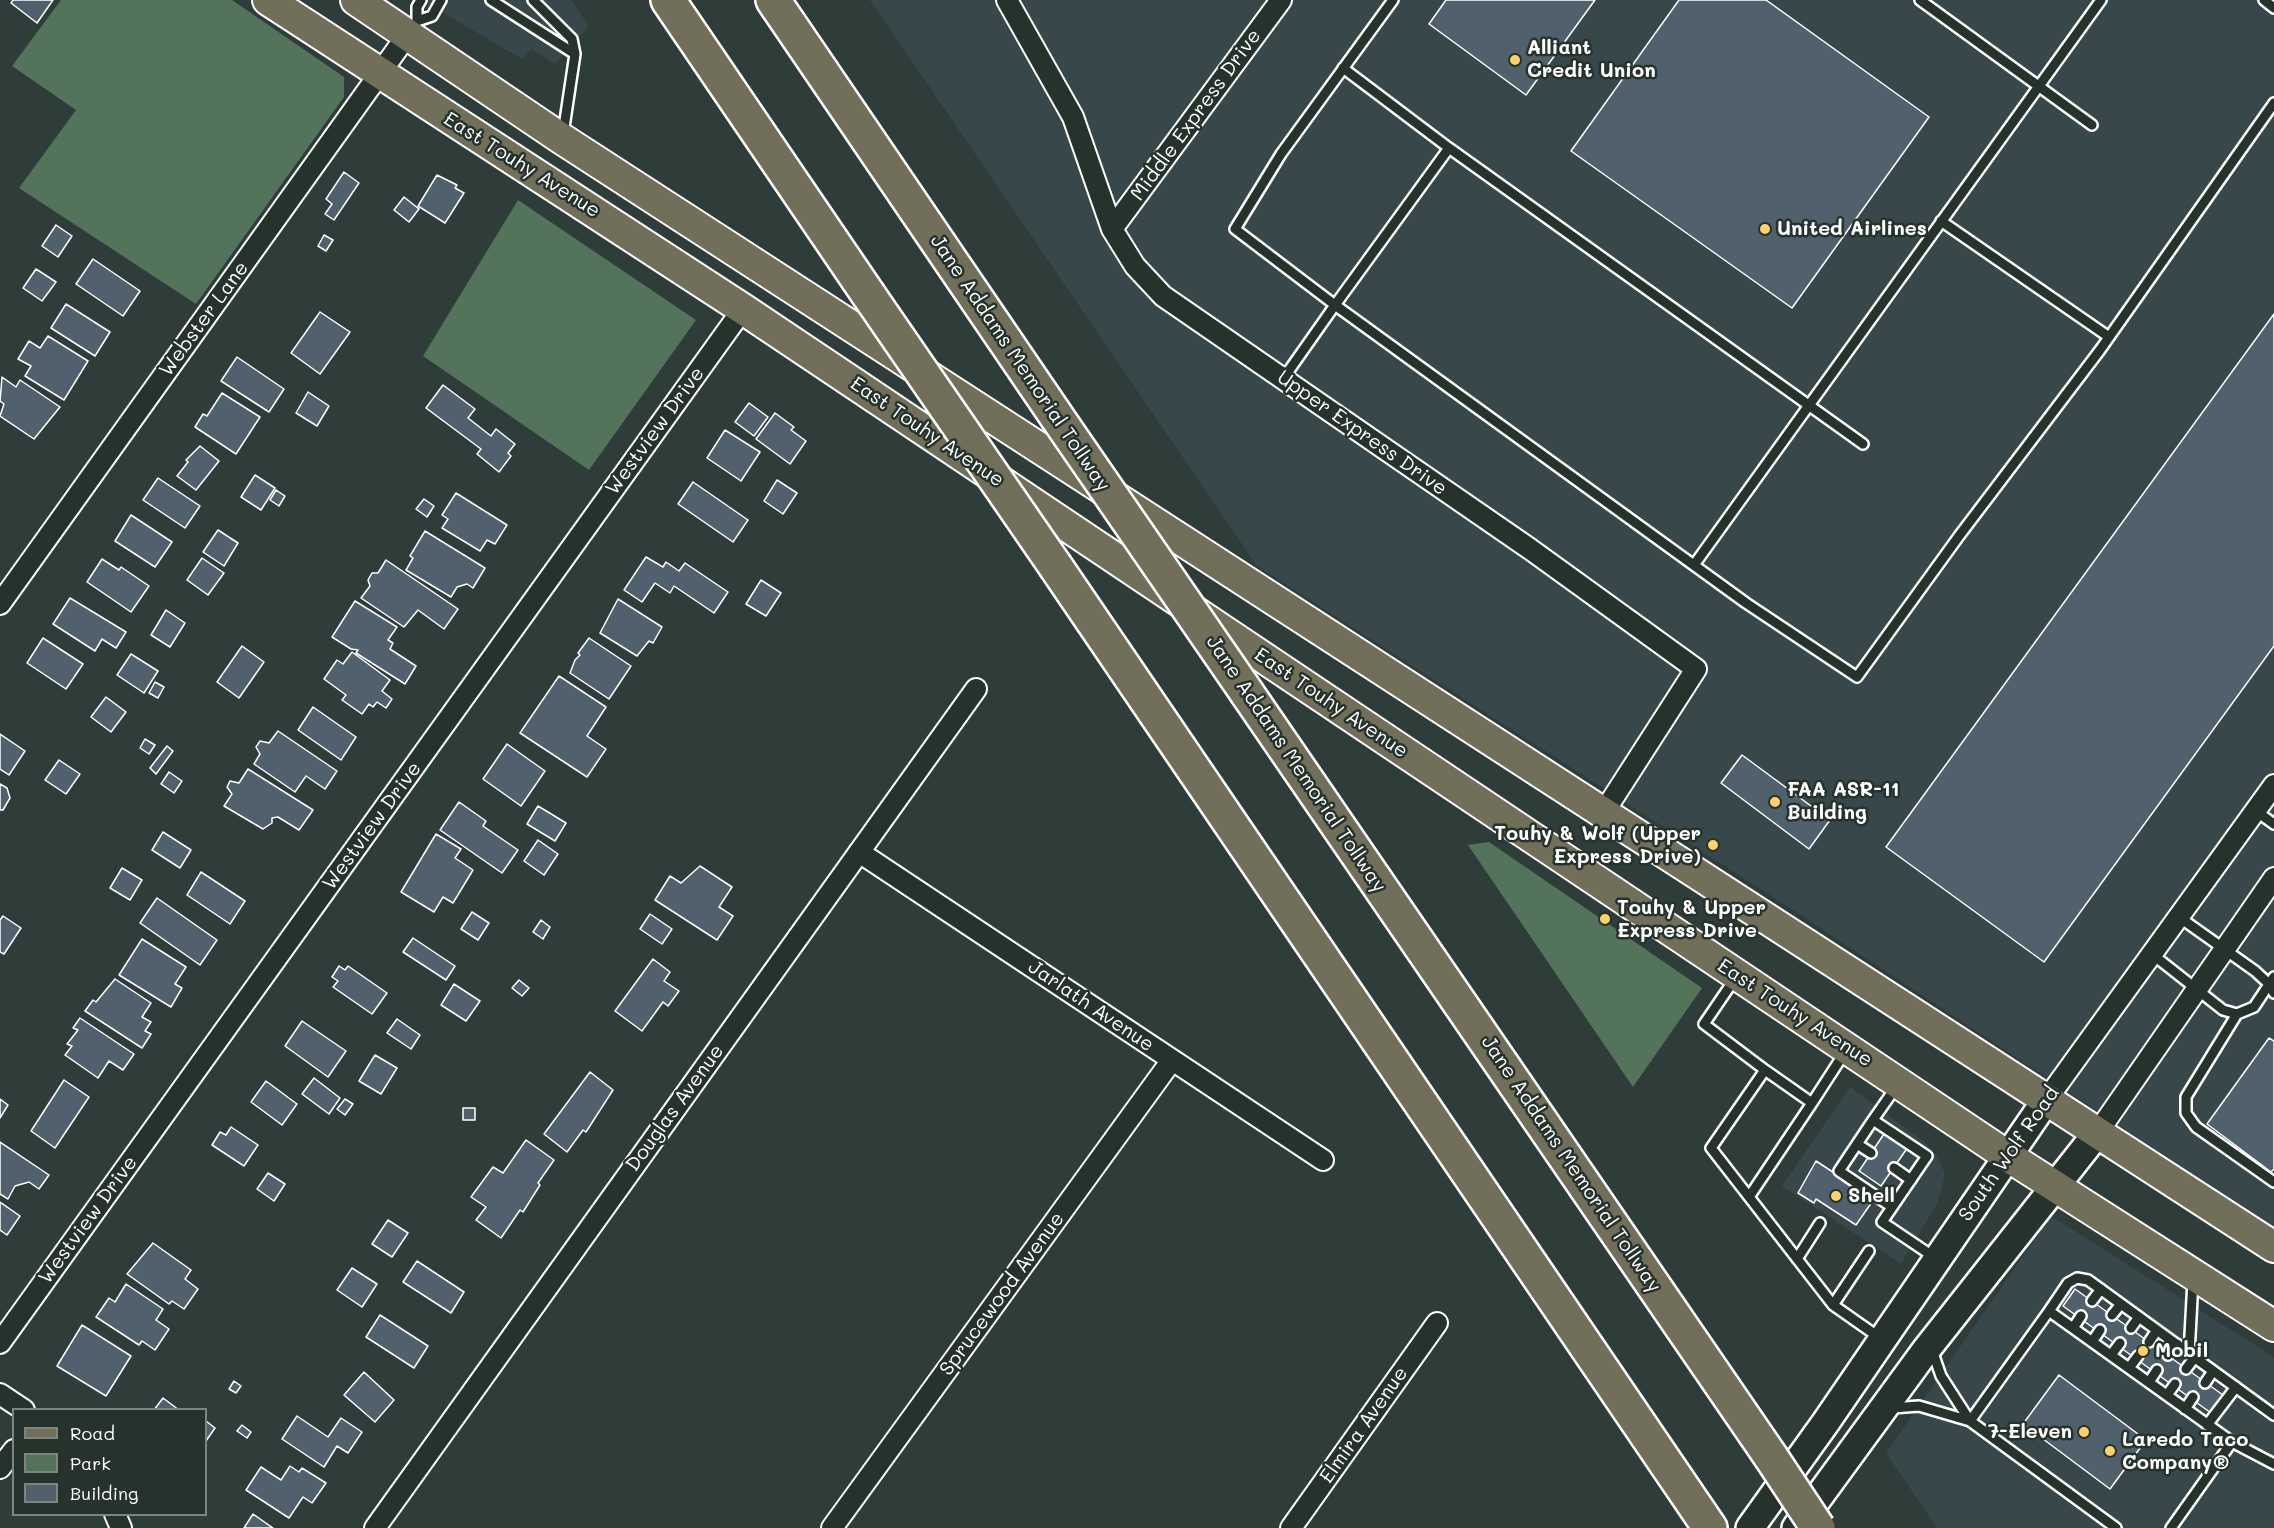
<!DOCTYPE html>
<meta charset="utf-8">
<style>
body{margin:0}
#map{position:relative;width:2274px;height:1528px;overflow:hidden;background:#2e3c3a;font-family:Mali,sans-serif}
canvas{display:block}
.legend{position:absolute;left:12px;top:1408px;width:195px;height:108px;box-sizing:border-box;background:#26332d;border:2px solid #7d8581;margin:0;padding:8px 10px;list-style:none;font-size:18px;color:#fff}
.legend li{display:flex;align-items:center;gap:12px;height:30px}
.legend b{width:30px;border:2px solid #7d8581}
</style>
<div id="map">
<canvas width="2274" height="1528"></canvas>
<ul class="legend">
<li><b style="height:8px;background:#716e59"></b>Road</li>
<li><b style="height:16px;background:#54735b"></b>Park</li>
<li><b style="height:16px;background:#50616d"></b>Building</li>
</ul>
</div>
<script>
const ctx = document.querySelector('canvas').getContext('2d');
ctx.lineJoin = 'round';
function fill(path, color) {
  ctx.fillStyle = color;
  ctx.fill(path, 'evenodd');
}
function toPath(rows) {
  const path = new Path2D();
  for (const r of rows) {
    path.moveTo(r[0], r[1]);
    for (let i = 2; i < r.length; i += 2) path.lineTo(r[i], r[i + 1]);
  }
  return path;
}
function strokePath(path, color, width, dash) {
  ctx.strokeStyle = color;
  ctx.lineWidth = width;
  ctx.lineCap = dash ? 'butt' : 'round';
  ctx.setLineDash(dash || []);
  ctx.stroke(path);
}
function drawText(font, color, halo, rows, align = 'center') {
  ctx.font = font + ' Mali,sans-serif';
  ctx.lineWidth = 5;
  ctx.setLineDash([]);
  ctx.textBaseline = 'middle';
  ctx.strokeStyle = halo;
  ctx.fillStyle = color;
  for (const [text, x, y, turn = 0] of rows) {
    ctx.save();
    ctx.translate(x, y);
    ctx.rotate((+turn || 0) * Math.PI / 180);
    ctx.textAlign = isNaN(turn) ? turn : align;
    if (halo) ctx.strokeText(text, 0, 0);
    ctx.fillText(text, 0, 0);
    ctx.restore();
  }
}
const built = toPath([
 [421,0,571,0,589,26,555,64,532,49,522,59],
 [870,0,2274,0,2274,1228,1810,921,1257,566],
 [1850,1087,1926,1143,1939,1159,1945,1174,1938,1202,1901,1264,1782,1186],
 [2051,1216,2274,1357,2274,1528,1937,1528,1886,1453]
]);
const green = toPath([
 [61,0,232,0,344,77,344,97,196,304,19,188,76,110,12,66],
 [518,200,696,320,589,470,423,356],
 [1489,842,1702,988,1633,1087,1468,845]
]);
const building = toPath([
 [13,0,53,0,37,23,11,3,13,0],
 [1446,0,1595,0,1526,95,1429,24,1446,0],
 [1679,0,1766,0,1929,117,1792,308,1571,151,1679,0],
 [344,172,359,183,334,220,325,214,332,204,326,199,344,172],
 [437,175,457,185,455,188,464,193,445,223,418,206,437,175],
 [404,197,419,209,409,222,394,210,404,197],
 [56,225,72,236,58,257,42,246,56,225],
 [324,235,333,240,326,251,318,246,324,235],
 [93,259,140,291,123,316,76,284,93,259],
 [36,269,56,282,42,301,23,288,36,269],
 [66,304,110,332,95,356,51,328,66,304],
 [320,312,350,332,320,374,291,353,320,312],
 [2274,314,2274,646,2044,962,1886,847,2274,314],
 [48,336,88,361,64,400,25,376,31,366,18,359,29,341,40,348,48,336],
 [237,357,284,389,269,412,221,381,237,357],
 [2,377,16,387,20,380,60,407,34,439,0,416,4,404,0,401,2,377],
 [443,385,475,409,468,418,491,436,496,429,515,444,508,453,511,456,499,472,477,454,481,449,426,408,443,385],
 [308,392,329,406,317,426,296,413,308,392],
 [222,393,260,417,236,454,195,427,203,414,207,416,222,393],
 [749,403,768,417,754,436,735,422,749,403],
 [775,413,794,427,791,430,806,441,790,464,756,439,775,413],
 [725,430,760,452,741,481,707,458,725,430],
 [200,446,219,461,196,490,177,476,188,462,186,460,200,446],
 [255,475,275,488,261,510,241,497,255,475],
 [158,478,200,506,185,528,143,500,158,478],
 [777,480,797,493,783,514,764,501,777,480],
 [693,482,748,520,733,542,678,504,693,482],
 [276,490,285,496,279,506,270,500,276,490],
 [456,493,507,525,495,544,487,540,480,551,442,528,448,519,442,515,456,493],
 [424,499,434,506,427,517,416,509,424,499],
 [131,515,172,542,155,567,115,541,131,515],
 [218,530,238,543,224,566,203,552,218,530],
 [425,531,485,568,473,588,467,584,457,587,451,597,406,570,413,558,410,556,425,531],
 [646,557,663,567,666,562,679,571,685,563,728,592,714,613,674,586,670,593,655,583,642,602,624,590,646,557],
 [202,558,224,573,208,595,187,580,202,558],
 [102,559,119,570,121,567,149,586,131,612,87,582,102,559],
 [386,560,458,609,444,629,418,610,404,627,361,598,370,586,368,580,372,573,378,573,386,560],
 [761,580,781,593,766,616,746,604,761,580],
 [70,598,126,632,116,648,102,639,95,651,53,624,70,598],
 [618,599,662,627,653,643,649,641,637,656,600,633,618,599],
 [355,601,397,627,388,640,393,643,390,649,416,666,405,684,356,653,358,650,351,649,332,637,355,601],
 [166,610,185,623,170,647,151,635,166,610],
 [43,638,83,664,66,689,27,663,43,638],
 [589,638,631,666,609,699,570,673,575,660,580,655,578,653,589,638],
 [242,646,264,662,239,698,217,682,242,646],
 [352,652,390,680,382,691,392,699,386,708,377,702,373,707,369,704,362,714,342,700,346,695,324,679,337,660,343,664,352,652],
 [131,654,158,671,144,693,117,675,131,654],
 [559,676,606,707,587,736,606,749,587,777,520,733,559,676],
 [155,682,164,687,158,698,149,693,155,682],
 [106,697,126,712,111,732,91,717,106,697],
 [313,707,356,737,341,760,298,730,313,707],
 [278,731,337,771,325,789,306,776,295,792,254,764,260,754,256,747,260,741,269,743,278,731],
 [0,734,25,751,9,775,0,769,0,734],
 [145,739,155,745,149,754,140,748,145,739],
 [507,744,545,771,521,806,483,779,507,744],
 [167,746,173,751,156,774,150,768,167,746],
 [1742,755,1830,820,1809,849,1721,783,1742,755],
 [59,760,80,774,66,794,45,780,59,760],
 [248,769,313,810,299,830,278,817,272,818,272,823,263,829,224,806,232,794,227,787,230,781,239,783,248,769],
 [169,772,182,781,174,793,161,784,169,772],
 [0,784,7,788,10,798,3,810,0,810,0,784],
 [459,802,486,821,483,826,518,850,502,873,440,830,459,802],
 [538,806,566,823,555,841,527,824,538,806],
 [163,832,191,850,180,868,152,850,163,832],
 [436,834,461,849,455,858,473,870,453,903,443,897,434,912,401,892,436,834],
 [538,840,558,854,544,875,524,861,538,840],
 [700,866,732,887,719,907,733,916,717,940,655,900,670,876,681,883,700,866],
 [122,868,142,880,130,900,110,888,122,868],
 [201,872,245,901,230,924,187,895,201,872],
 [157,898,217,940,200,965,140,923,157,898],
 [472,912,489,923,478,940,461,929,472,912],
 [650,914,672,929,662,944,640,929,650,914],
 [3,916,21,928,4,954,0,952,0,920,3,916],
 [541,920,550,927,543,939,533,932,541,920],
 [413,938,455,966,446,980,403,952,413,938],
 [142,939,186,967,175,984,182,988,171,1007,119,975,142,939],
 [653,959,670,972,664,981,679,991,668,1006,663,1002,642,1031,615,1011,653,959],
 [339,966,345,970,348,966,387,993,372,1014,333,987,338,981,332,977,339,966],
 [115,979,151,1003,142,1017,151,1022,145,1031,151,1034,142,1048,85,1011,93,1000,96,1002,115,979],
 [519,980,529,988,522,996,512,988,519,980],
 [454,984,480,1001,466,1021,441,1005,454,984],
 [80,1018,134,1054,123,1070,109,1061,98,1078,65,1055,72,1046,67,1044,78,1030,73,1028,80,1018],
 [397,1019,420,1035,411,1049,387,1033,397,1019],
 [302,1021,346,1051,328,1077,285,1046,302,1021],
 [2269,1038,2274,1041,2274,1169,2271,1172,2207,1124,2269,1038],
 [375,1055,397,1068,381,1094,359,1081,375,1055],
 [590,1072,613,1090,586,1132,583,1130,567,1152,544,1134,590,1072],
 [314,1078,340,1098,329,1114,302,1094,314,1078],
 [64,1080,89,1097,55,1148,31,1131,64,1080],
 [266,1081,297,1104,282,1125,251,1102,266,1081],
 [0,1099,8,1105,0,1118,0,1099],
 [345,1099,353,1104,345,1115,337,1109,345,1099],
 [463,1108,475,1108,475,1120,463,1120,463,1108],
 [231,1127,258,1145,244,1166,212,1145,220,1132,226,1135,231,1127],
 [1886,1131,1908,1147,1881,1186,1859,1171,1886,1131],
 [526,1140,554,1160,538,1183,540,1185,523,1212,520,1210,501,1238,476,1220,486,1207,471,1197,493,1167,503,1173,526,1140],
 [0,1142,49,1175,39,1189,29,1182,15,1186,8,1199,0,1194,0,1142],
 [1816,1161,1874,1199,1856,1225,1816,1199,1814,1203,1798,1193,1816,1161],
 [268,1173,285,1184,274,1201,257,1189,268,1173],
 [0,1202,20,1216,7,1235,0,1230,0,1202],
 [388,1220,408,1233,392,1257,372,1244,388,1220],
 [153,1243,191,1270,185,1279,198,1289,184,1309,172,1301,169,1304,127,1274,153,1243],
 [417,1261,464,1292,451,1313,403,1282,417,1261],
 [352,1268,377,1284,362,1307,337,1290,352,1268],
 [126,1284,163,1309,156,1320,169,1329,155,1350,142,1341,139,1345,96,1317,109,1298,115,1302,126,1284],
 [2075,1289,2223,1395,2211,1413,2063,1306,2075,1289],
 [380,1315,428,1346,414,1368,366,1337,380,1315],
 [82,1325,131,1356,106,1396,57,1366,82,1325],
 [364,1372,394,1400,375,1422,344,1395,364,1372],
 [2059,1375,2146,1440,2110,1489,2023,1424,2059,1375],
 [234,1381,241,1386,236,1393,229,1389,234,1381],
 [163,1398,179,1410,154,1410,163,1398],
 [297,1416,328,1437,341,1418,362,1432,348,1453,337,1446,324,1467,282,1439,297,1416],
 [206,1421,215,1428,206,1441,206,1421],
 [242,1425,251,1432,247,1438,237,1431,242,1425],
 [290,1466,299,1472,302,1468,326,1483,312,1503,303,1497,289,1518,246,1490,261,1467,281,1480,290,1466],
 [253,1514,273,1528,244,1528,253,1514]
]);
const lane = toPath([
 [491,0,575,54],
 [533,0,572,39,575,54,563,134],
 [1920,0,2092,125],
 [2264,0,2274,8],
 [417,21,432,16,441,0],
 [411,31,417,21,417,7,421,0],
 [1343,68,1449,148,1335,305,1746,603,1857,677,1959,536,2100,350,2274,103],
 [1449,148,1863,444],
 [1941,221,2109,337],
 [1283,379,1335,305,1235,229,1281,154,1393,0],
 [1694,565,2101,0],
 [2256,811,2274,824],
 [2179,917,2255,971,2269,984,2274,993],
 [2152,954,2223,1010,2237,1014,2254,1007,2274,977],
 [1734,980,1704,1024,1765,1070,1711,1148,1833,1305,1880,1338],
 [2237,1014,2186,1097,2186,1113,2196,1127,2274,1182],
 [1896,1087,1873,1120,1927,1156,1882,1222,1934,1257],
 [1812,1103,1845,1052],
 [1873,1120,1839,1171,1892,1207],
 [1857,1144,1871,1153],
 [1894,1168,1911,1180],
 [1749,1197,1812,1103,1765,1070],
 [1797,1259,1820,1223],
 [2092,1301,2101,1289],
 [1833,1305,1869,1251],
 [2049,1311,2068,1283,2077,1278,2088,1280,2274,1415],
 [2112,1315,2121,1304],
 [2073,1328,2081,1316],
 [2131,1328,2139,1317],
 [2092,1342,2100,1330],
 [2149,1342,2157,1330],
 [1932,1350,1941,1376,1970,1421],
 [2189,1354,2193,1280],
 [2111,1355,2120,1343],
 [2168,1355,2177,1344],
 [2129,1368,2138,1356],
 [2186,1369,2195,1357],
 [2149,1382,2157,1370],
 [2205,1383,2213,1371],
 [2167,1395,2175,1384],
 [1892,1408,1919,1406,1970,1421,2116,1528],
 [2185,1409,2193,1397],
 [1970,1421,2049,1311,2232,1442],
 [2207,1425,2236,1387],
 [2171,1528,2232,1442,2274,1464]
]);
const street = toPath([
 [1007,0,1073,117,1112,229,1135,266,1163,296,1530,549,1696,669,1604,812],
 [1112,229,1281,0],
 [0,604,408,34],
 [859,852,1323,1160],
 [2047,1099,2274,785],
 [2098,1132,2274,878],
 [0,1343,743,309],
 [0,1394,24,1410],
 [0,1468,14,1450],
 [115,1514,121,1528],
 [375,1528,976,689],
 [832,1528,1172,1060],
 [1291,1528,1437,1323]
]);
const secondary = toPath([
 [1750,1528,1826,1422,2047,1099],
 [1796,1528,1926,1350,2098,1132]
]);
const primary = toPath([
 [268,0,743,309,2006,1155,2274,1326],
 [356,0,562,139,2274,1247]
]);
const highway = toPath([
 [668,0,868,294],
 [773,0,1057,417],
 [1056,567,1710,1528],
 [1247,693,1771,1457]
]);
const highwayBridge = toPath([
 [868,294,1056,567],
 [1057,417,1247,693],
 [1771,1457,1818,1528]
]);
const markers = [
 [1515,60,6,"#ffd166"],
 [1765,229,6,"#ffd166"],
 [1775,802,6,"#ffd166"],
 [1713,845,6,"#ffd166"],
 [1605,919,6,"#ffd166"],
 [1836,1196,6,"#ffd166"],
 [2143,1351,6,"#ffd166"],
 [2084,1432,6,"#ffd166"],
 [2110,1451,6,"#ffd166"]
];
const poiNames = [
 ["Alliant",1527,48],
 ["Credit Union",1527,71],
 ["United Airlines",1777,229],
 ["FAA ASR-11",1787,790],
 ["Building",1787,813],
 ["Touhy & Wolf (Upper",1701,834,"right"],
 ["Express Drive)",1701,857,"right"],
 ["Touhy & Upper",1617,908],
 ["Express Drive",1617,931],
 ["Shell",1848,1196],
 ["Mobil",2155,1351],
 ["7-Eleven",2072,1432,"right"],
 ["Laredo Taco",2122,1440],
 ["Company®",2122,1463]
];
const streetNames = [
 ["Middle Express Drive",1196,115,-54],
 ["East Touhy Avenue",522,165,32],
 ["Webster Lane",204,319,-54],
 ["Jane Addams Memorial Tollway",1020,363,56],
 ["Westview Drive",655,431,-54],
 ["East Touhy Avenue",927,432,34],
 ["Upper Express Drive",1362,433,35],
 ["East Touhy Avenue",1331,703,34],
 ["Jane Addams Memorial Tollway",1296,764,56],
 ["Westview Drive",372,826,-54],
 ["Jarlath Avenue",1091,1006,34],
 ["East Touhy Avenue",1795,1013,33],
 ["Douglas Avenue",675,1108,-54],
 ["South Wolf Road",2009,1154,-55],
 ["Jane Addams Memorial Tollway",1571,1164,56],
 ["Westview Drive",88,1220,-54],
 ["Sprucewood Avenue",1002,1294,-54],
 ["Elmira Avenue",1364,1425,-55]
];
fill(built, '#384749');
fill(green, '#54735b');
fill(building, '#50616d');
strokePath(building, '#fff', 1.5);
strokePath(lane, '#fff', 14);
strokePath(street, '#fff', 24);
strokePath(secondary, '#fff', 32);
strokePath(primary, '#fff', 34);
strokePath(highway, '#fff', 38);
strokePath(lane, '#26332d', 9);
strokePath(street, '#26332d', 20);
strokePath(secondary, '#26332d', 27);
strokePath(primary, '#716e59', 30);
strokePath(highway, '#716e59', 33);
strokePath(highwayBridge, '#fff', 38, []);
strokePath(highwayBridge, '#716e59', 33);
for (const [x, y, r, color] of markers) {
  const dot = new Path2D();
  dot.arc(x, y, r, 0, 2 * Math.PI);
  ctx.fillStyle = color;
  ctx.fill(dot);
  strokePath(dot, '#26332d', 2);
}
drawText('bold 20px', '#fff', '#26332d', poiNames, 'left');
drawText('20px', '#fff', '#26332d', streetNames);
</script>
